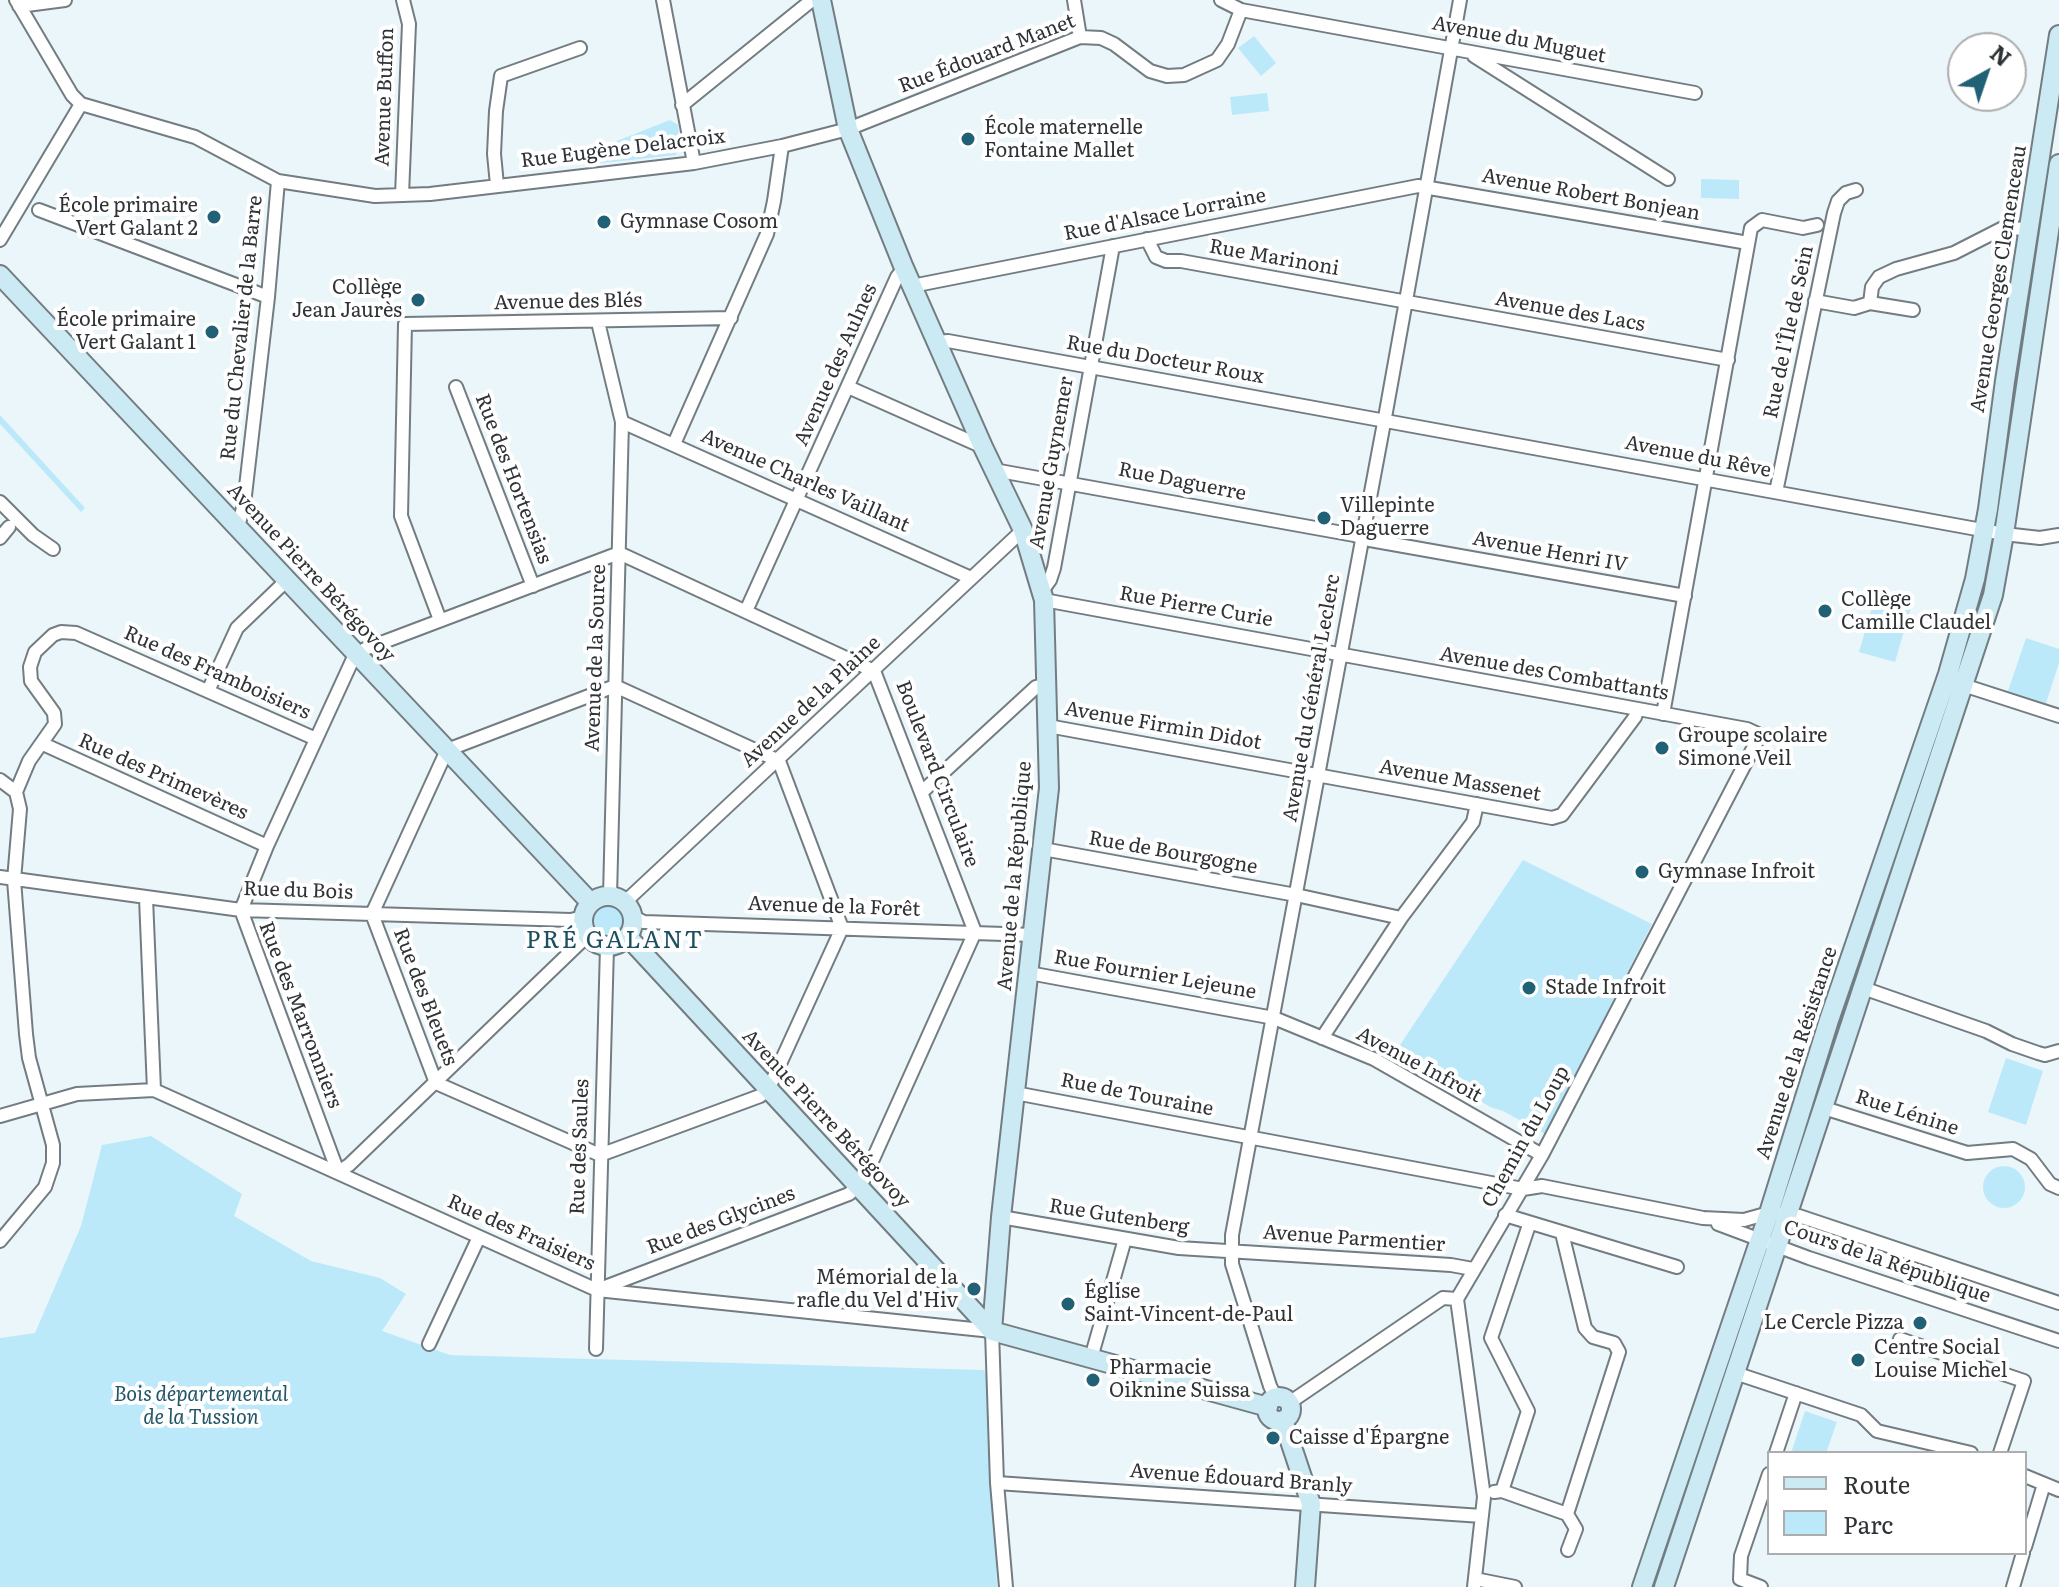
<!DOCTYPE html>
<meta charset="utf-8">
<style>
body{margin:0}
#map{position:relative;width:2059px;height:1587px;overflow:hidden;background:#ebf6fa;font-family:Literata,serif}
canvas{display:block}
.legend{position:absolute;left:1767px;top:1451px;width:260px;height:104px;box-sizing:border-box;background:#fff;border:2px solid #acadae;margin:0;padding:10px 14px;list-style:none;font-size:24px;color:#2f3335}
.legend li{display:flex;align-items:center;gap:16px;height:40px}
.legend b{width:40px;border:2px solid #acadae}
.north{position:absolute;left:1947px;top:32px;width:80px;height:80px;box-sizing:border-box;background:#fff;border:2px solid #acadae;border-radius:50%;rotate:40deg;font-size:22px;font-weight:700;line-height:32px;text-align:center;color:#2f3335}
.north::after{content:'';display:block;margin:auto;width:28px;height:36px;background:#206175;clip-path:polygon(50% 0,100% 100%,50% 72%,0 100%)}
</style>
<div id="map">
<canvas width="2059" height="1587"></canvas>
<ul class="legend">
<li><b style="height:10px;background:#cbeaf4"></b>Route</li>
<li><b style="height:22px;background:#bce9fa"></b>Parc</li>
</ul>
<div class="north">N</div>
</div>
<script>
const ctx = document.querySelector('canvas').getContext('2d');
ctx.lineJoin = 'round';
function fill(path, color) {
  ctx.fillStyle = color;
  ctx.fill(path, 'evenodd');
}
function toPath(rows) {
  const path = new Path2D();
  for (const r of rows) {
    if (r.length === 3) {
      path.moveTo(r[0] + r[2], r[1]);
      path.arc(r[0], r[1], r[2], 0, 2 * Math.PI);
      continue;
    }
    path.moveTo(r[0], r[1]);
    for (let i = 2; i < r.length; i += 2) path.lineTo(r[i], r[i + 1]);
  }
  return path;
}
function strokePath(path, color, width, dash) {
  ctx.strokeStyle = color;
  ctx.lineWidth = width;
  ctx.lineCap = dash ? 'butt' : 'round';
  ctx.setLineDash(dash || []);
  ctx.stroke(path);
}
function drawText(font, color, halo, rows, align = 'center') {
  ctx.font = font + ' Literata,serif';
  ctx.lineWidth = 8;
  ctx.setLineDash([]);
  ctx.textBaseline = 'middle';
  ctx.strokeStyle = halo;
  ctx.fillStyle = color;
  for (const [text, x, y, turn = 0] of rows) {
    ctx.save();
    ctx.translate(x, y);
    ctx.rotate((+turn || 0) * Math.PI / 180);
    ctx.textAlign = isNaN(turn) ? turn : align;
    if (halo) ctx.strokeText(text, 0, 0);
    ctx.fillText(text, 0, 0);
    ctx.restore();
  }
}
const green = toPath([
 [1254,36,1276,63,1261,76,1238,48],
 [1267,93,1269,111,1232,115,1230,97],
 [670,120,678,125,680,147,676,155,593,164,586,159,589,152],
 [1701,179,1739,180,1739,199,1701,198],
 [0,415,85,508,81,512,0,424],
 [1876,593,1912,604,1895,662,1859,652],
 [2026,638,2059,649,2059,663,2046,703,2008,691],
 [1523,860,1652,924,1545,1134,1503,1111,1490,1107,1451,1082,1445,1092,1435,1088,1441,1076,1396,1051],
 [608,921,16],
 [2006,1058,2043,1071,2026,1125,1988,1112],
 [151,1136,242,1194,234,1216,311,1261,380,1278,406,1294,382,1331,450,1355,984,1370,987,1376,997,1587,0,1587,0,1338,35,1333,81,1226,102,1145],
 [2004,1187,21],
 [1805,1411,1837,1422,1826,1453,1791,1453]
]);
const street = toPath([
 [16,0,72,95,81,104,195,137,278,181,375,196,430,194,694,163,782,146,848,129,1080,37,1101,38,1114,44,1150,71,1167,76,1184,75,1217,60,1228,44,1241,10],
 [663,0,694,163],
 [1074,0,1080,37],
 [1221,0,1241,10,1695,93],
 [19,6,65,0],
 [1474,56,1668,179],
 [682,105,812,0],
 [497,185,494,154,496,111,501,76,580,48],
 [402,195,409,24,403,0],
 [39,210,268,297],
 [1147,239,1156,257,1166,261,1181,261,1728,360],
 [0,240,81,104],
 [912,286,1418,186,1748,243],
 [1815,301,1854,308,1870,303,1913,310],
 [1870,303,1872,287,1879,277,1896,269,1954,253,2003,228,2029,229],
 [598,322,622,422,610,896],
 [938,342,948,341,2004,534,2040,538,2059,535],
 [456,387,533,586],
 [848,387,983,447],
 [622,422,971,578],
 [674,444,767,234,774,201,782,146],
 [994,470,1354,535,1370,540,1685,596],
 [1776,492,1834,213,1838,201,1846,193,1856,190],
 [0,502,33,535,53,549],
 [238,527,244,504,268,297,278,181],
 [0,538,9,527],
 [1042,591,1050,580,1054,568,1113,246],
 [1044,600,1747,729,1760,735,1542,1155,1457,1299,1484,1497,1474,1587],
 [746,611,897,277,904,268],
 [440,620,401,516,405,324,731,318],
 [1963,685,2059,716],
 [615,686,779,761,842,928,768,1090,760,1096,600,1155,436,1083,372,914,447,750,615,686],
 [208,691,237,628,287,580],
 [1663,714,1751,228,1762,220,1803,228,1817,225],
 [1048,726,1552,818,1562,815,1635,717,1637,710],
 [43,744,267,846],
 [0,780,16,792],
 [923,791,1036,687,1047,684],
 [1043,849,1296,895,1401,918],
 [0,877,241,910,571,920,583,917],
 [146,898,154,1090],
 [625,902,1023,530],
 [633,917,644,922,1034,935],
 [587,936,349,1165,338,1172,241,910,267,846,352,661,357,655,365,649,619,553,874,671,975,932,864,1179,858,1186,849,1194,597,1290],
 [1029,973,1274,1018,1374,1059,1542,1155],
 [1863,988,1986,1031,2012,1044,2038,1053,2045,1055,2059,1051],
 [1322,1038,1401,918,1473,822,1477,804],
 [1015,1093,1523,1189,1542,1186,1703,1218,1744,1220,1769,1213,1799,1216,2059,1303],
 [1824,1108,1967,1153,2013,1149,2031,1159,2050,1184,2059,1188],
 [0,1116,77,1094,154,1090,597,1290,992,1331,997,1483,1006,1587],
 [1505,1215,1677,1267],
 [1001,1217,1179,1248,1451,1265,1473,1269],
 [1718,1224,1809,1258,2059,1341],
 [1562,1233,1585,1328,1593,1337,1614,1343,1619,1352,1567,1514,1576,1529,1568,1550],
 [0,1241,45,1187,53,1163,53,1145,29,1058,26,1034,14,880,20,809,16,792,29,761,55,724,54,713,31,681,30,667,35,652,53,635,61,632,76,633,316,739],
 [1900,1339,2024,1381,2000,1453],
 [429,1344,479,1237],
 [596,1349,607,947],
 [1091,1358,1125,1239],
 [1735,1373,1861,1415,1877,1431,1971,1453],
 [1276,1398,1270,1386,1232,1264,1232,1235,1386,412,1460,0],
 [1289,1403,1443,1298,1457,1299],
 [1776,1453,1796,1393],
 [2025,1476,2059,1490],
 [997,1483,1482,1516],
 [1502,1491,1528,1411,1491,1338,1529,1225],
 [1494,1492,1502,1491,1567,1514],
 [2025,1547,2044,1484],
 [1475,1579,1515,1587],
 [1761,1587,1740,1579,1741,1556,1769,1474],
 [2013,1587,2023,1553]
]);
const secondary = toPath([
 [821,0,848,129,904,268,983,447,1023,530,1044,600,1049,788,1001,1217,992,1331],
 [0,275,590,902],
 [608,921,25],
 [628,937,992,1331],
 [992,1331,1268,1407],
 [1279,1409,12],
 [1283,1420,1311,1504,1305,1587],
 [1642,1587,1769,1213,1829,1020,1948,674,1975,579,1988,509,2005,381,2059,35],
 [1664,1587,1993,595,2004,534,2059,164]
]);
const markers = [
 [968,139,8,"#206175"],
 [214,217,8,"#206175"],
 [604,222,8,"#206175"],
 [418,300,8,"#206175"],
 [212,332,8,"#206175"],
 [1324,518,8,"#206175"],
 [1825,611,8,"#206175"],
 [1662,748,8,"#206175"],
 [1642,872,8,"#206175"],
 [1529,988,8,"#206175"],
 [974,1289,8,"#206175"],
 [1068,1304,8,"#206175"],
 [1920,1323,8,"#206175"],
 [1858,1360,8,"#206175"],
 [1093,1380,8,"#206175"],
 [1273,1438,8,"#206175"]
];
const streetNames = [
 ["Avenue du Muguet",1519,40,11],
 ["Rue Édouard Manet",987,54,-21],
 ["Avenue Buffon",385,97,-88],
 ["Rue Eugène Delacroix",623,149,-7],
 ["Avenue Robert Bonjean",1591,195,10],
 ["Rue d'Alsace Lorraine",1165,215,-11],
 ["Rue Marinoni",1274,258,10],
 ["Avenue Georges Clemenceau",1999,279,-81],
 ["Avenue des Blés",568,302,-1],
 ["Avenue des Lacs",1570,312,10],
 ["Rue du Chevalier de la Barre",242,328,-84],
 ["Rue de l'Île de Sein",1789,332,-78],
 ["Rue du Docteur Roux",1165,360,10],
 ["Avenue des Aulnes",836,365,-66],
 ["Avenue du Rêve",1698,457,11],
 ["Avenue Guynemer",1052,463,-80],
 ["Rue des Hortensias",513,479,69],
 ["Avenue Charles Vaillant",805,481,24],
 ["Rue Daguerre",1182,482,11],
 ["Avenue Henri IV",1550,552,10],
 ["Avenue Pierre Bérégovoy",311,573,47],
 ["Rue Pierre Curie",1196,607,10],
 ["Avenue de la Source",596,658,-88],
 ["Rue des Framboisiers",217,673,24],
 ["Avenue des Combattants",1554,674,10],
 ["Avenue du Général Leclerc",1312,698,-80],
 ["Avenue de la Plaine",811,702,-43],
 ["Avenue Firmin Didot",1163,726,10],
 ["Boulevard Circulaire",937,774,69],
 ["Rue des Primevères",163,777,24],
 ["Avenue Massenet",1460,781,10],
 ["Rue de Bourgogne",1173,853,10],
 ["Avenue de la République",1015,876,-85],
 ["Rue du Bois",298,891,2],
 ["Avenue de la Forêt",834,907,2],
 ["Rue Fournier Lejeune",1155,975,10],
 ["Rue des Bleuets",425,997,69],
 ["Rue des Marronniers",300,1015,69],
 ["Avenue de la Résistance",1797,1053,-72],
 ["Avenue Infroit",1419,1065,28],
 ["Rue de Touraine",1137,1095,11],
 ["Rue Lénine",1907,1113,18],
 ["Avenue Pierre Bérégovoy",826,1119,47],
 ["Chemin du Loup",1526,1137,-61],
 ["Rue des Saules",580,1147,-88],
 ["Rue Gutenberg",1119,1217,9],
 ["Rue des Glycines",721,1221,-21],
 ["Rue des Fraisiers",521,1233,24],
 ["Avenue Parmentier",1354,1239,4],
 ["Cours de la République",1887,1262,19],
 ["Avenue Édouard Branly",1241,1479,4]
];
const poiNames = [
 ["École maternelle",984,128],
 ["Fontaine Mallet",984,151],
 ["École primaire",198,206,"right"],
 ["Vert Galant 2",198,229,"right"],
 ["Gymnase Cosom",620,222],
 ["Collège",402,288,"right"],
 ["Jean Jaurès",402,311,"right"],
 ["École primaire",196,320,"right"],
 ["Vert Galant 1",196,343,"right"],
 ["Villepinte",1340,506],
 ["Daguerre",1340,529],
 ["Collège",1841,600],
 ["Camille Claudel",1841,623],
 ["Groupe scolaire",1678,736],
 ["Simone Veil",1678,759],
 ["Gymnase Infroit",1658,872],
 ["Stade Infroit",1545,988],
 ["Mémorial de la",958,1278,"right"],
 ["rafle du Vel d'Hiv",958,1301,"right"],
 ["Église",1084,1292],
 ["Saint-Vincent-de-Paul",1084,1315],
 ["Le Cercle Pizza",1904,1323,"right"],
 ["Centre Social",1874,1348],
 ["Louise Michel",1874,1371],
 ["Pharmacie",1109,1368],
 ["Oiknine Suissa",1109,1391],
 ["Caisse d'Épargne",1289,1438]
];
const parkNames = [
 ["Bois départemental",201,1395],
 ["de la Tussion",201,1418]
];
const quarterNames = [
 ["PRÉ GALANT",615,941]
];
fill(green, '#bce9fa');
strokePath(street, '#737d81', 16);
strokePath(secondary, '#737d81', 22);
strokePath(street, '#fff', 12);
strokePath(secondary, '#cbeaf4', 18);
for (const [x, y, r, color] of markers) {
  const dot = new Path2D();
  dot.arc(x, y, r, 0, 2 * Math.PI);
  ctx.fillStyle = color;
  ctx.fill(dot);
  strokePath(dot, '#fff', 3);
}
drawText('20px', '#2f3335', '#fff', streetNames);
drawText('20px', '#2f3335', '#fff', poiNames, 'left');
drawText('italic 20px', '#225667', '#fff', parkNames);
ctx.letterSpacing = '2px';
drawText('24px', '#1c5060', '#fff', quarterNames);
ctx.letterSpacing = '0px';
</script>
